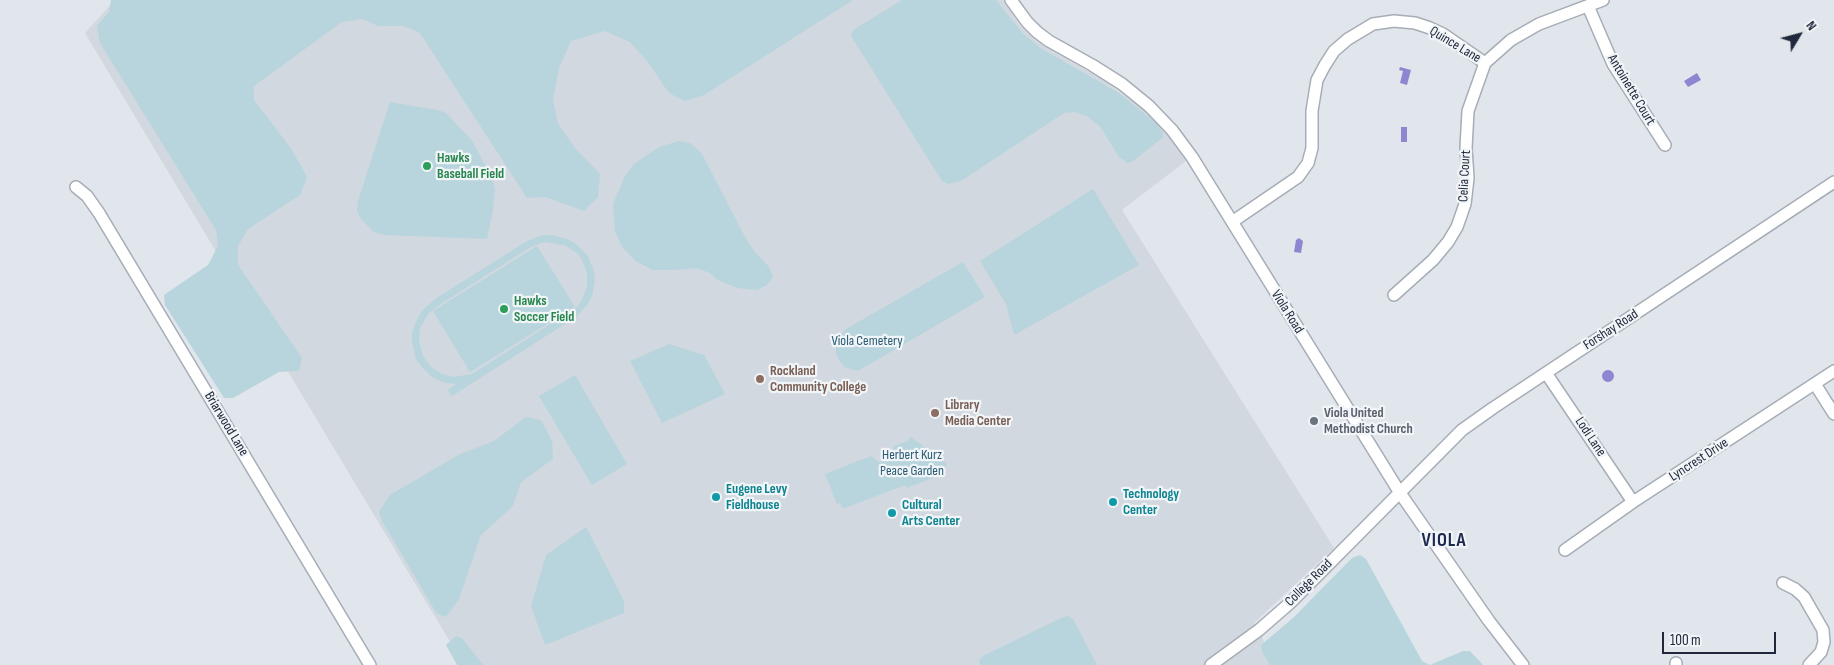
<!DOCTYPE html>
<style>
body{margin:0}
#map{position:relative;width:1834px;height:665px;overflow:hidden;background:#e0e6eb;font-family:"Sofia Sans Condensed",sans-serif}
canvas{display:block}
.north{position:absolute;left:1774px;top:10px;width:50px;height:50px;-webkit-text-stroke:4px #f1f5f8;paint-order:stroke;rotate:53deg;font-size:14px;font-weight:700;line-height:20px;text-align:center;color:#20293c}
.north::after{content:'';display:block;margin:auto;width:18px;height:22px;background:#20293c;clip-path:polygon(50% 0,100% 100%,50% 72%,0 100%)}
.scale{position:absolute;left:1662px;top:632px;width:114px;height:22px;box-sizing:border-box;border:2px solid #20293c;border-top:0;padding-left:6px;font-size:15px;line-height:18px;white-space:nowrap;color:#20293c;-webkit-text-stroke:4px #f1f5f8;paint-order:stroke}
</style>
<div id="map">
<canvas width="1834" height="665"></canvas>
<div class="north">N</div>
<div class="scale">100 m</div>
</div>
<script>
const ctx = document.querySelector('canvas').getContext('2d');
ctx.lineJoin = 'round';
function fill(path, color) {
  ctx.fillStyle = color;
  ctx.fill(path, 'evenodd');
}
function toPath(rows) {
  const path = new Path2D();
  for (const r of rows) {
    if (r.length === 3) {
      path.moveTo(r[0] + r[2], r[1]);
      path.arc(r[0], r[1], r[2], 0, 2 * Math.PI);
      continue;
    }
    path.moveTo(r[0], r[1]);
    for (let i = 2; i < r.length; i += 2) path.lineTo(r[i], r[i + 1]);
  }
  return path;
}
function strokePath(path, color, width, dash) {
  ctx.strokeStyle = color;
  ctx.lineWidth = width;
  ctx.lineCap = dash ? 'butt' : 'round';
  ctx.setLineDash(dash || []);
  ctx.stroke(path);
}
function drawText(font, color, halo, rows, align = 'center') {
  ctx.font = font + ' "Sofia Sans Condensed",sans-serif';
  ctx.lineWidth = 4.5;
  ctx.setLineDash([]);
  ctx.textBaseline = 'middle';
  ctx.strokeStyle = halo;
  ctx.fillStyle = color;
  for (const [text, x, y, turn = 0] of rows) {
    ctx.save();
    ctx.translate(x, y);
    ctx.rotate((+turn || 0) * Math.PI / 180);
    ctx.textAlign = isNaN(turn) ? turn : align;
    if (halo) ctx.strokeText(text, 0, 0);
    ctx.fillText(text, 0, 0);
    ctx.restore();
  }
}
const built = toPath([
 [115,0,1003,0,1021,27,1032,37,1045,47,1103,80,1145,111,1167,134,1186,161,1122,210,1334,548,1254,623,1277,665,464,665,85,33]
]);
const green = toPath([
 [111,0,853,0,704,95,685,101,669,93,647,61,630,42,605,31,571,41,559,68,553,99,558,124,575,148,600,174,598,197,584,211,545,197,527,198,420,33,404,26,378,26,362,19,342,22,254,86,254,100,290,147,307,177,300,195,248,229,238,246,238,265,302,358,299,371,279,372,233,398,224,398,165,305,164,295,208,265,218,246,216,230,100,43,97,26,109,12],
 [902,0,996,0,1023,34,1042,49,1119,93,1157,124,1163,133,1162,138,1133,161,1128,163,1119,157,1100,126,1088,117,1075,112,1064,113,961,181,948,184,942,181,851,36,853,30],
 [390,102,438,110,446,113,473,142,492,179,495,189,493,210,487,239,385,235,374,232,361,219,357,211,358,201],
 [679,141,690,143,702,154,745,237,755,252,769,267,773,277,767,285,757,290,737,288,718,280,710,273,696,268,676,270,653,270,637,262,622,247,615,231,613,204,625,176,634,164,659,147],
 [1093,189,1139,265,1014,335,1006,304,980,261],
 [543,235,552,235,567,239,575,243,588,256,594,272,595,280,592,296,588,304,576,317,452,396,448,390,456,384,445,383,432,377,421,366,416,359,412,342,412,333,418,317,423,310,435,299,527,241],
 [544,242,564,245,577,253,582,260,587,273,587,287,582,300,577,307,472,374,453,377,442,374,431,367,423,356,419,341,420,328,428,314,439,305,531,247],
 [537,246,575,307,470,372,433,311],
 [963,262,985,297,858,371,844,367,836,355,836,340,846,329],
 [669,344,704,355,725,394,662,423,630,361],
 [575,375,627,464,592,485,539,396],
 [526,417,541,420,552,441,553,459,521,482,513,506,481,535,459,599,446,617,437,614,382,521,379,512,390,495,460,454,494,441],
 [911,437,947,464,937,476,907,488,905,485,845,508,842,507,840,503,837,504,825,474,871,456,879,462,893,457,894,446,908,441],
 [586,527,624,601,624,613,545,645,531,606,546,555],
 [1360,555,1366,559,1422,661,1430,665,1463,651,1470,651,1483,665,1270,665,1262,652,1261,645,1293,618,1352,558],
 [1068,616,1073,619,1097,665,980,665,979,661,983,656,1061,618],
 [456,636,462,638,483,665,457,665,446,645]
]);
const water = toPath([
 [1400,67,1411,70,1407,85,1400,83,1403,71,1399,70],
 [1697,73,1701,80,1688,87,1684,81],
 [1401,127,1407,127,1407,142,1401,142],
 [1299,238,1303,241,1301,253,1294,252,1296,240],
 [1608,376,6]
]);
const minor = toPath([
 [1011,0,1027,22,1037,32,1049,41,1092,65,1122,84,1149,106,1172,130,1192,157,1400,493,1489,621,1523,665],
 [1588,6,1613,64,1665,145],
 [76,187,87,196,99,213,370,665],
 [1232,222,1298,177,1308,163,1312,148,1312,111,1317,80,1325,65,1334,51,1348,39,1373,24,1394,21,1415,23,1430,28,1443,34,1485,63],
 [1394,295,1433,260,1448,242,1457,227,1465,204,1468,178,1466,148,1468,111,1485,63,1511,40,1539,24,1603,0],
 [1546,373,1633,502],
 [1815,384,1834,414],
 [1565,550,1633,502,1834,371],
 [1783,583,1795,589,1804,597,1823,630,1824,642,1821,652,1809,665],
 [1211,665,1259,630,1290,603,1462,430,1493,408,1834,182],
 [1676,665,1676,663]
]);
const markers = [
 [427,166,5,"#2e9e5b"],
 [504,309,5,"#2e9e5b"],
 [760,379,5,"#8d6e63"],
 [935,413,5,"#8d6e63"],
 [1314,421,5,"#6b7280"],
 [716,497,5,"#0f9aa8"],
 [1113,502,5,"#0f9aa8"],
 [892,513,5,"#0f9aa8"]
];
const streetNames = [
 ["Quince Lane",1455,45,31],
 ["Antoinette Court",1631,90,59],
 ["Celia Court",1465,176,-87],
 ["Viola Road",1287,312,58],
 ["Forshay Road",1611,330,-33],
 ["Briarwood Lane",226,424,59],
 ["Lodi Lane",1590,437,56],
 ["Lyncrest Drive",1699,460,-33],
 ["College Road",1309,583,-45]
];
const leisureNames = [
 ["Hawks",437,158],
 ["Baseball Field",437,174],
 ["Hawks",514,301],
 ["Soccer Field",514,317]
];
const parkNames = [
 ["Viola Cemetery",867,341],
 ["Herbert Kurz",912,455],
 ["Peace Garden",912,471]
];
const educationNames = [
 ["Rockland",770,371],
 ["Community College",770,387],
 ["Library",945,405],
 ["Media Center",945,421]
];
const worshipNames = [
 ["Viola United",1324,413],
 ["Methodist Church",1324,429]
];
const cultureNames = [
 ["Eugene Levy",726,489],
 ["Fieldhouse",726,505],
 ["Technology",1123,494],
 ["Center",1123,510],
 ["Cultural",902,505],
 ["Arts Center",902,521]
];
const districtNames = [
 ["VIOLA",1444,541]
];
fill(built, '#d1d8df');
fill(green, '#b8d5dd');
fill(water, '#8f86d2');
strokePath(minor, '#a6adb6', 14);
strokePath(minor, '#fff', 11);
for (const [x, y, r, color] of markers) {
  const dot = new Path2D();
  dot.arc(x, y, r, 0, 2 * Math.PI);
  ctx.fillStyle = color;
  ctx.fill(dot);
  strokePath(dot, '#f1f5f8', 2);
}
drawText('14px', '#20293c', '#f1f5f8', streetNames);
drawText('bold 14px', '#27864d', '#f1f5f8', leisureNames, 'left');
drawText('14px', '#295a74', '#f1f5f8', parkNames);
drawText('bold 14px', '#785e54', '#f1f5f8', educationNames, 'left');
drawText('bold 14px', '#5b616d', '#f1f5f8', worshipNames, 'left');
drawText('bold 14px', '#0d838f', '#f1f5f8', cultureNames, 'left');
ctx.letterSpacing = '1px';
drawText('bold 19px', '#1c2a4f', '#f1f5f8', districtNames);
ctx.letterSpacing = '0px';
</script>
